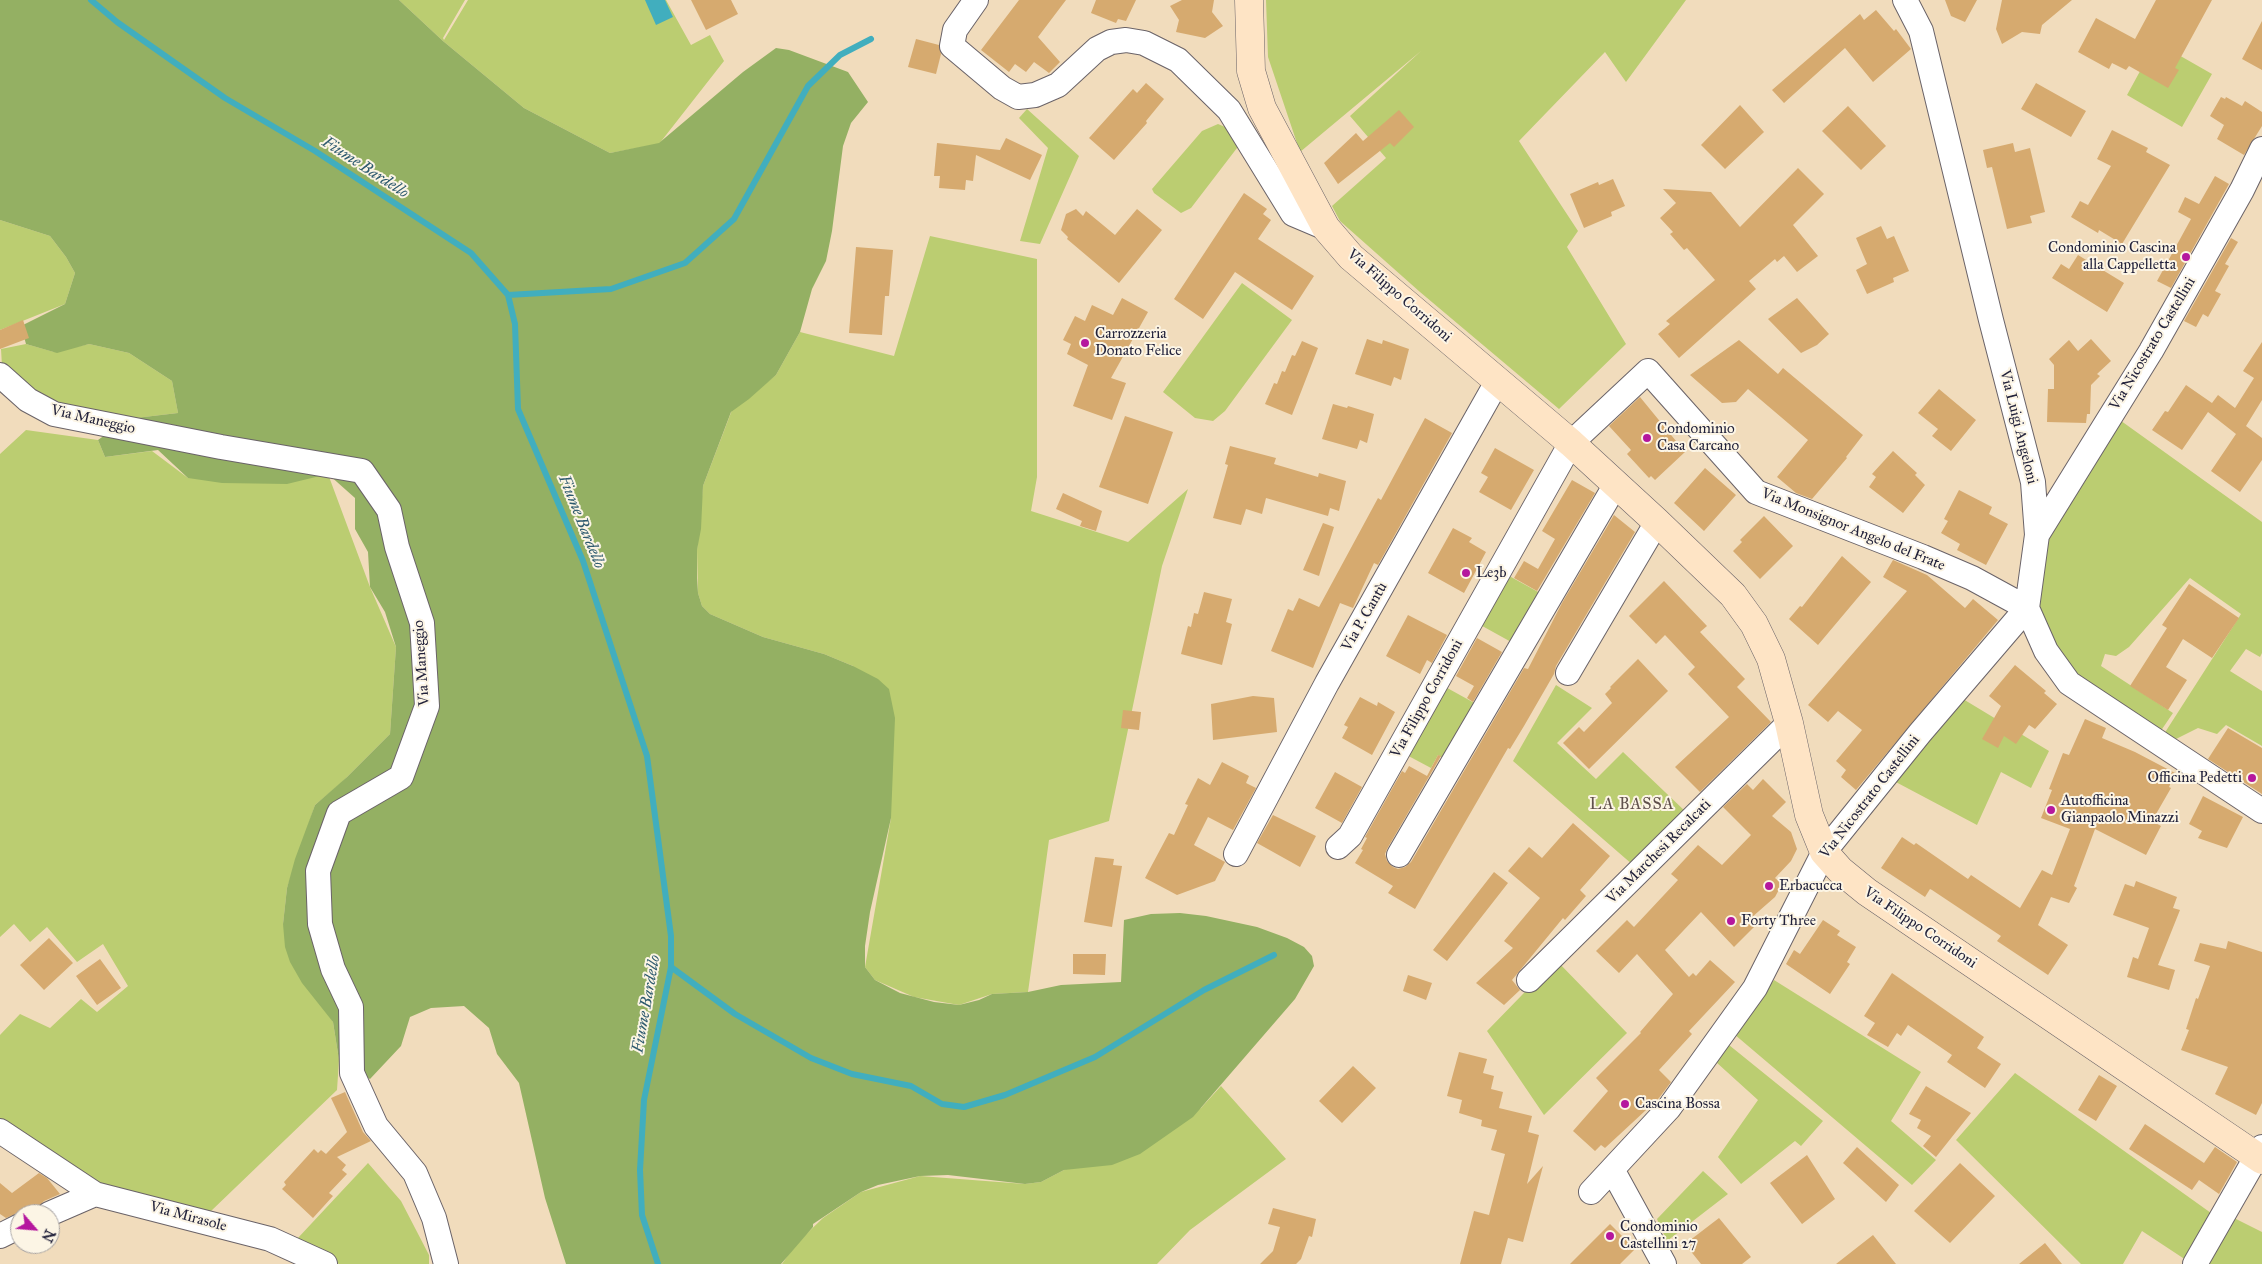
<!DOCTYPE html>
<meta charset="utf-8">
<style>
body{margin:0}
#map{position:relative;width:2262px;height:1264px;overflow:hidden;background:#f1dcbc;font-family:"IM FELL Great Primer",serif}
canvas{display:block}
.north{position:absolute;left:10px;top:1204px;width:50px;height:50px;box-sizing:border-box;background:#fcf5e5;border:1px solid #a5a1a1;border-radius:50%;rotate:117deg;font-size:14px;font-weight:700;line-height:20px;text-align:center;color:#22223b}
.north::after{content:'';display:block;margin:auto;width:18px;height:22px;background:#b5179e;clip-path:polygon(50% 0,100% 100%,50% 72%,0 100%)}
</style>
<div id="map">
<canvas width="2262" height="1264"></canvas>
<div class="north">N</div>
</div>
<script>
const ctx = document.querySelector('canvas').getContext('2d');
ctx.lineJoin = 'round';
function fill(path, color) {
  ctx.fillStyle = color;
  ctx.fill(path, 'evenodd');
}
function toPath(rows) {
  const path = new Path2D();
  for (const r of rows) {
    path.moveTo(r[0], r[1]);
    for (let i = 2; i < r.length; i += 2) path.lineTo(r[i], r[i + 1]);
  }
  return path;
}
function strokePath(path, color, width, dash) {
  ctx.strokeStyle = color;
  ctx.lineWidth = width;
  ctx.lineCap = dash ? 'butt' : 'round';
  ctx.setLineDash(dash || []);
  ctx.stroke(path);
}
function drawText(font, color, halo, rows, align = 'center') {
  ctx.font = font + ' "IM FELL Great Primer",serif';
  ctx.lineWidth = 4;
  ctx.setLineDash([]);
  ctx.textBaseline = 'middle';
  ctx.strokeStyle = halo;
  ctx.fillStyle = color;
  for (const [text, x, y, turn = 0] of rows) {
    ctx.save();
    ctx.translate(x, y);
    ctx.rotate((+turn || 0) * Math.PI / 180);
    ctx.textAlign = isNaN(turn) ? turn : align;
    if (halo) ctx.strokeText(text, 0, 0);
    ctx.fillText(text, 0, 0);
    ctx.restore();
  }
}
const green = toPath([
 [399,0,465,0,443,38,444,40,468,0,666,0,691,45,710,35,724,61,659,144,610,153,524,108,443,41],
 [1266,0,1686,0,1626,82,1605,52,1519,141,1578,231,1567,247,1626,344,1559,409,1420,292,1340,221,1332,206,1386,158,1350,116,1421,51,1300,152,1268,57],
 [2156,42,2212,74,2182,127,2127,95],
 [1027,109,1079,156,1040,244,1020,241,1048,148,1019,118],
 [1218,124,1230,129,1237,140,1237,148,1191,208,1181,213,1154,193,1152,189,1202,131],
 [0,220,50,236,66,257,75,273,65,304,0,330],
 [930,236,1037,259,1037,477,1031,511,1128,542,1188,489,1162,566,1109,821,1049,840,1028,992,992,994,959,1005,914,997,875,980,865,967,891,818,853,666,824,654,763,637,710,614,702,606,698,593,697,550,703,486,732,410,776,375,800,332,894,356],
 [1242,283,1292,320,1225,411,1213,421,1195,418,1163,392],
 [26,344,54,352,89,344,129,353,172,381,178,413,127,419,40,400,2,366,1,349],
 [2117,418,2262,522,2262,653,2260,657,2246,649,2230,671,2262,691,2262,746,2226,725,2217,734,2198,728,2174,740,2164,734,2241,614,2190,578,2129,647,2116,656,2105,654,2101,666,2173,713,2158,735,2070,672,2036,616,2041,550],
 [26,430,98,440,105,457,152,451,188,478,328,474,370,587,396,647,390,734,341,783,315,805,287,888,283,924,333,1022,339,1060,337,1090,210,1212,92,1182,0,1126,0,1035,20,1014,50,1028,81,999,97,1012,128,986,103,944,77,962,47,927,30,942,14,924,0,937,0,454],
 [1502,572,1540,593,1513,643,1475,622],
 [1440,684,1478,705,1446,760,1438,755,1431,768,1401,752],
 [1556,685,1592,708,1557,743,1596,779,1623,752,1686,812,1633,865,1513,761],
 [1963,699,2049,751,2031,788,2001,772,1977,825,1892,780],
 [1556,960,1627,1033,1544,1115,1487,1031],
 [1774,980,1921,1072,1891,1121,1936,1160,1912,1185,1734,1034],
 [1729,1045,1823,1121,1801,1146,1795,1141,1741,1184,1718,1157,1758,1100,1716,1062],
 [2015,1073,2211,1213,2186,1260,2142,1231,2123,1264,2081,1264,1956,1140],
 [1221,1086,1286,1159,1190,1230,1157,1264,782,1264,795,1245,823,1218,861,1192,920,1176,1025,1184,1041,1182,1064,1170,1201,1108],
 [368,1163,401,1201,429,1255,429,1264,339,1264,297,1239],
 [1703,1171,1728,1194,1667,1241,1657,1219],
 [2228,1215,2262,1232,2262,1264,2202,1264]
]);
const forest = toPath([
 [0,0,399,0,443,41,524,108,610,153,659,143,743,72,776,48,789,50,848,72,868,102,851,123,843,146,832,231,826,261,812,289,800,332,776,375,749,399,731,412,703,486,701,529,697,550,697,578,698,593,702,606,710,614,763,637,824,654,853,666,878,679,889,689,895,718,891,818,870,912,865,946,865,967,875,980,900,993,934,1002,959,1005,979,1000,992,994,1028,992,1061,985,1121,982,1124,920,1151,914,1180,913,1206,916,1257,927,1287,938,1304,947,1312,956,1314,966,1295,999,1193,1117,1140,1154,1112,1165,1064,1170,1041,1182,1025,1184,948,1175,920,1176,878,1185,861,1192,813,1224,813,1227,781,1264,566,1264,545,1198,519,1083,497,1054,489,1028,464,1006,431,1008,410,1017,401,1046,370,1079,339,1060,333,1022,302,983,290,962,285,947,283,924,287,888,295,859,315,805,347,777,390,734,396,647,385,612,370,587,368,552,355,529,355,498,328,474,287,484,222,483,188,478,158,450,105,457,98,440,127,419,178,413,172,381,129,353,89,344,57,353,26,344,21,326,65,304,75,273,66,257,50,236,0,220]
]);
const water = toPath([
 [645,0,665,0,673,17,656,25]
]);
const stream = toPath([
 [91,0,117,22,225,98,315,151,471,253,508,295,515,324,518,409,583,561,647,756,671,936,671,967,644,1100,640,1170,642,1215,658,1264],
 [508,295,611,289,685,263,734,219,808,86,840,55,871,39],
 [671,967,735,1014,811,1058,852,1074,911,1086,942,1104,964,1107,1005,1095,1095,1057,1204,990,1274,955]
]);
const building = toPath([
 [691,0,731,0,738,14,706,30],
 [1019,0,1066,0,1038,37,1060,62,1049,73,1034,62,1026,72,1015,64,1009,72,981,50],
 [1096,0,1136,0,1126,21,1118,19,1116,23,1091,13],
 [1182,0,1214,0,1212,12,1223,26,1205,38,1176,32,1179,20,1170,6],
 [1945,0,1977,0,1965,22,1951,16],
 [2002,0,2072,0,2042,25,2040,34,2022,32,2002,44,1996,29],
 [2156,0,2212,0,2175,68,2179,70,2168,88,2129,66,2126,70,2112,63,2109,69,2078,52,2096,18,2135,39],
 [1876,10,1894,31,1896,29,1911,49,1873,82,1845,48,1784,103,1772,90,1860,14,1864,20],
 [2262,21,2262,70,2242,59],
 [916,39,939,45,941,54,936,74,908,67],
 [1146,83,1164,99,1146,121,1147,123,1114,160,1089,138,1133,89,1137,93],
 [2036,83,2086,111,2071,137,2021,109],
 [2221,97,2225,99,2226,97,2242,106,2245,101,2262,112,2262,126,2244,155,2217,139,2224,125,2210,116],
 [1740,105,1764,132,1725,169,1701,145],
 [1848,106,1886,146,1861,170,1822,131],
 [1399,110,1414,127,1394,147,1390,143,1338,184,1324,163,1356,133,1363,141],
 [2112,130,2148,148,2146,152,2170,165,2122,244,2099,230,2098,233,2071,217,2080,201,2088,205,2111,166,2097,159],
 [1006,138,1042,155,1030,180,976,155,973,181,966,180,965,190,939,188,940,176,934,176,937,143,1000,150],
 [2013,143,2015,152,2030,148,2045,212,2030,216,2032,223,2007,229,1992,167,1987,168,1983,150],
 [1798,168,1824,194,1793,225,1818,256,1797,272,1784,256,1777,262,1775,259,1749,281,1756,289,1679,358,1658,334,1670,324,1666,321,1715,280,1687,248,1684,250,1670,234,1673,232,1660,218,1676,203,1663,189,1711,192,1740,227],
 [2215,176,2229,184,2171,288,2157,281,2191,219,2178,212,2185,197,2199,204],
 [1613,179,1625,206,1611,212,1612,216,1584,228,1570,194,1598,182,1599,185],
 [1244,193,1267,209,1263,214,1271,220,1258,239,1314,276,1292,310,1235,272,1203,319,1174,299],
 [1076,209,1083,216,1086,211,1115,235,1137,209,1162,230,1119,283,1067,239,1068,237,1061,230,1066,214],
 [1881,226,1887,239,1894,236,1909,271,1893,278,1894,282,1867,294,1856,270,1867,264,1856,238],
 [2231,238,2238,242,2225,264,2229,266,2215,291,2221,294,2208,317,2203,314,2196,327,2184,321],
 [856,247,893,250,889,296,885,296,882,335,849,333],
 [2078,255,2124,283,2107,312,2052,278,2061,264,2069,269],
 [1122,298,1148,312,1111,378,1126,383,1112,420,1073,406,1088,365,1067,354,1071,344,1063,340,1075,316,1085,321,1092,305,1113,315],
 [1797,298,1829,334,1817,345,1801,353,1768,319],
 [23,320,29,338,0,349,0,330],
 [1367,339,1382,344,1383,340,1409,349,1401,380,1394,377,1391,386,1355,374],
 [2091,339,2111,361,2097,374,2100,376,2091,385,2090,414,2087,414,2086,423,2047,422,2048,389,2054,389,2054,365,2049,359,2069,340,2078,351],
 [1739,340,1778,374,1783,368,1863,435,1846,457,1847,458,1812,499,1796,493,1777,477,1808,440,1748,389,1736,402,1722,403,1690,375],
 [1302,341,1318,348,1292,415,1265,404,1274,383,1277,384,1282,371,1285,372,1292,355,1295,356],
 [2262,342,2262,400,2246,426,2262,438,2262,460,2240,492,2211,471,2236,434,2208,412,2182,450,2152,430,2165,411,2168,412,2186,385,2212,403,2218,395,2235,408,2254,378,2243,371],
 [1939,389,1976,420,1951,451,1932,436,1938,429,1918,413],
 [1640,397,1685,452,1655,480,1651,476,1649,478,1627,454,1631,450,1609,426],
 [1333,404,1347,408,1348,406,1374,414,1367,443,1360,440,1357,449,1322,439],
 [1125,416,1173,432,1148,504,1099,487],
 [1425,418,1452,433,1378,565,1374,563,1353,608,1340,603,1313,668,1271,651,1288,609,1293,611,1299,598,1319,607,1378,498,1381,500],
 [1230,446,1276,458,1274,464,1318,477,1319,473,1346,481,1339,511,1330,508,1328,516,1266,498,1262,514,1246,509,1241,525,1213,518,1228,465,1225,464],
 [1495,448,1534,470,1511,510,1479,492,1488,477,1481,473],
 [1893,451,1917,473,1915,475,1925,485,1903,513,1869,487,1876,477,1872,474],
 [1705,468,1736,495,1704,531,1674,503],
 [1572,480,1595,493,1537,591,1514,578,1524,561,1538,569,1555,539,1542,531],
 [1959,490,1992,507,1989,514,2008,524,1986,565,1957,550,1960,544,1941,533,1948,521,1944,519],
 [1063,493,1102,511,1096,531,1080,526,1082,521,1056,509],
 [1614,515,1635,532,1556,666,1554,674,1524,726,1510,749,1508,748,1415,909,1388,893,1393,886,1355,863,1363,850,1361,849,1367,838,1365,837,1402,771,1405,773,1409,766,1427,776,1438,755,1441,756,1387,849,1385,854,1387,861,1393,867,1398,869,1405,867,1411,862,1524,668,1528,669,1562,603],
 [1764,516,1793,546,1760,579,1733,551,1742,542,1740,540],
 [1323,523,1334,527,1319,576,1303,570],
 [1453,528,1472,538,1469,542,1486,552,1464,593,1428,573],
 [1842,556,1871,582,1818,645,1789,619,1800,606,1802,607],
 [1893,560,1927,575,1965,608,1973,599,1998,620,1856,790,1841,777,1846,770,1836,761,1862,730,1838,711,1828,722,1808,705,1907,591,1883,577],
 [1664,581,1707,626,1700,632,1745,679,1737,687,1771,722,1700,792,1675,767,1729,717,1688,674,1695,667,1665,635,1656,644,1629,616],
 [2189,584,2239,618,2212,658,2183,639,2166,667,2187,680,2168,710,2130,686,2167,628,2162,625],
 [1204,592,1232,599,1226,622,1232,624,1222,665,1181,654,1188,626,1191,627,1194,613,1198,614],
 [1408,615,1447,635,1432,663,1427,660,1420,674,1386,656],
 [1477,638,1502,652,1473,702,1467,698,1474,686,1456,676],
 [1638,659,1668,691,1589,769,1563,743,1579,727,1584,732,1612,703,1605,694,1611,688,1610,687],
 [2015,665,2046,691,2044,693,2057,704,2035,729,2029,725,2016,744,2004,736,1998,748,1982,739,2001,706,1989,696],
 [1253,696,1274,698,1277,732,1213,740,1211,704],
 [1360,697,1377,706,1378,702,1395,712,1372,755,1342,738,1348,727,1344,725],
 [1123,710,1141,712,1139,730,1121,728],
 [2085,719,2106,728,2102,738,2135,752,2175,773,2169,787,2171,788,2152,821,2161,826,2146,855,2095,829,2074,886,2077,888,2069,903,2051,897,2038,925,2068,945,2048,975,1997,941,2001,936,1932,890,1930,889,1925,897,1881,868,1902,837,1914,845,1916,843,1968,879,1971,875,2020,908,2042,870,2052,875,2070,829,2041,818,2052,790,2049,789,2063,753,2069,755],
 [2228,728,2262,748,2262,794,2208,759],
 [1222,762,1249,776,1246,783,1256,788,1233,830,1208,817,1194,845,1225,862,1215,881,1177,895,1145,878,1169,833,1174,835,1188,805,1185,804,1198,778,1210,785],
 [1335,772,1362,787,1342,823,1315,808],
 [1763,779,1786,802,1772,816,1791,832,1797,849,1791,861,1775,878,1782,884,1775,897,1751,918,1757,924,1734,947,1701,912,1665,950,1689,977,1693,973,1696,976,1710,960,1735,982,1689,1031,1692,1034,1659,1070,1671,1082,1659,1098,1605,1148,1601,1145,1595,1151,1573,1131,1608,1091,1596,1078,1641,1033,1640,1032,1673,994,1637,954,1619,973,1596,951,1627,920,1634,927,1678,880,1671,874,1698,845,1722,865,1751,835,1723,807,1747,784,1753,790],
 [2203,796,2243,817,2227,848,2198,838,2202,831,2189,824],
 [1273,815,1316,836,1300,867,1257,843],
 [1573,823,1610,856,1580,890,1586,896,1565,920,1563,918,1512,980,1520,990,1504,1005,1476,983,1513,948,1504,941,1540,898,1508,871,1529,847,1542,858],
 [1095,857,1114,859,1113,865,1122,866,1112,927,1084,922],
 [1494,872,1508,883,1447,961,1433,950],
 [2136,881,2177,897,2173,908,2180,910,2158,965,2175,970,2169,990,2127,977,2133,957,2138,959,2149,928,2113,915,2125,884,2134,887],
 [1823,920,1840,931,1837,935,1856,947,1847,962,1850,964,1830,994,1786,964,1794,950,1800,954],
 [49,938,73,963,44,990,20,965],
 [2228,941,2262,952,2262,1103,2256,1115,2215,1094,2228,1067,2181,1050,2189,1030,2186,1029,2196,998,2198,999,2210,966,2194,961,2200,943,2226,949],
 [1073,954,1106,954,1105,975,1073,974],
 [100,959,121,988,97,1005,76,976],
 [1892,973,1984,1037,1977,1048,2001,1064,1985,1088,1947,1062,1952,1055,1908,1025,1901,1036,1897,1033,1888,1047,1867,1035,1875,1023,1864,1016],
 [1408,975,1432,983,1426,1000,1403,991],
 [1459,1052,1487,1059,1483,1073,1494,1076,1491,1089,1503,1092,1499,1108,1532,1116,1528,1132,1539,1135,1527,1184,1543,1166,1523,1242,1508,1238,1501,1264,1460,1264,1474,1211,1489,1215,1505,1154,1491,1150,1497,1130,1481,1126,1482,1120,1459,1113,1462,1100,1447,1096],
 [1353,1066,1376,1088,1342,1123,1319,1101],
 [2099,1075,2117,1086,2096,1121,2078,1110],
 [1926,1086,1971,1113,1936,1157,1923,1146,1931,1136,1917,1128,1921,1120,1909,1114],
 [345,1092,363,1132,371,1141,337,1157,346,1165,342,1170,347,1174,329,1193,333,1196,313,1218,282,1189,286,1185,284,1182,314,1149,318,1153,321,1150,326,1154,347,1132,331,1098],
 [2145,1124,2204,1163,2215,1147,2237,1162,2219,1194,2199,1180,2192,1190,2129,1149],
 [1857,1147,1899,1185,1886,1202,1843,1163],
 [1807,1155,1835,1199,1802,1224,1770,1183],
 [1960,1163,1995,1196,1950,1243,1914,1211],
 [39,1173,47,1178,60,1194,44,1201,36,1209,27,1214,20,1212,6,1218,0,1214,0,1183,12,1193],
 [1273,1208,1316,1219,1312,1237,1309,1236,1301,1259,1296,1264,1260,1264,1273,1251,1280,1227,1268,1224],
 [1719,1218,1751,1257,1742,1264,1701,1264,1685,1244],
 [1610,1224,1635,1249,1620,1264,1570,1264],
 [1873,1235,1896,1264,1836,1264],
 [2045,1243,2062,1264,2019,1264]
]);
const street = toPath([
 [976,0,955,30,952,46,1002,88,1018,97,1035,95,1058,85,1097,49,1111,42,1126,40,1144,43,1178,60,1229,110,1293,214,1326,228],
 [1905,0,1921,31,1991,320,2033,482,2037,535,2027,608,2046,651,2069,683,2262,811],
 [0,375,28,400,54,414,221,447,362,471,389,510,397,547,422,623,427,706,401,777,339,813,318,871,320,924,333,969,351,1007,352,1073,376,1126,415,1173,434,1218,446,1264],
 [2037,535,2151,351,2242,190,2262,149],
 [1568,673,1657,522],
 [1338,847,1350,836,1571,443,1648,371,1756,492,1923,557,1972,578,2027,608],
 [1236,854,1327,683,1497,382],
 [1399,855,1616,484],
 [1529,980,1789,723],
 [0,1131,95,1194],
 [1613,1171,1664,1264],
 [1591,1192,1669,1108,1755,988,1824,852,1920,733,2027,608],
 [49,1214,95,1194,270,1239,325,1264],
 [0,1236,20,1226],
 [2195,1264,2262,1147]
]);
const secondary = toPath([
 [1249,0,1251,71,1262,108,1326,228,1351,257,1571,443,1657,522,1733,595,1754,624,1771,659,1789,723,1809,815,1824,852,1840,870,1867,892,2262,1160]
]);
const markers = [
 [2186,257,5,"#b5179e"],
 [1085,343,5,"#b5179e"],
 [1647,438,5,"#b5179e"],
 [1466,573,5,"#b5179e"],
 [2252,778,5,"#b5179e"],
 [2051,810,5,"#b5179e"],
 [1769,886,5,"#b5179e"],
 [1731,921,5,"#b5179e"],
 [1625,1104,5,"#b5179e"],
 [1610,1236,5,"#b5179e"]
];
const poiNames = [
 ["Condominio Cascina",2176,248,"right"],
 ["alla Cappelletta",2176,265,"right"],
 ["Carrozzeria",1095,334],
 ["Donato Felice",1095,351],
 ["Condominio",1657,429],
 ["Casa Carcano",1657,446],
 ["Le3b",1476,573],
 ["Officina Pedetti",2242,778,"right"],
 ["Autofficina",2061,801],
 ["Gianpaolo Minazzi",2061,818],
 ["Erbacucca",1779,886],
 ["Forty Three",1741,921],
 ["Cascina Bossa",1635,1104],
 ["Condominio",1620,1227],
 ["Castellini 27",1620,1244]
];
const streetNames = [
 ["Via Filippo Corridoni",1399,296,41],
 ["Via Nicostrato Castellini",2153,344,-59],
 ["Via Maneggio",93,420,13],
 ["Via Luigi Angeloni",2018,427,76],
 ["Via Monsignor Angelo del Frate",1853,530,22],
 ["Via P. Cantù",1365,617,-60],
 ["Via Maneggio",422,663,-94],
 ["Via Filippo Corridoni",1427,699,-61],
 ["Via Nicostrato Castellini",1870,797,-52],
 ["Via Marchesi Recalcati",1659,852,-45],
 ["Via Filippo Corridoni",1920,928,34],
 ["Via Mirasole",188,1217,15]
];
const waterNames = [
 ["Fiume Bardello",365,168,33],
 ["Fiume Bardello",581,522,68],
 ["Fiume Bardello",647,1004,-80]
];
const neighbourhoodNames = [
 ["LA BASSA",1632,805]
];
fill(green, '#bbcd71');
fill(forest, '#94b063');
fill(water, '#41aebe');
strokePath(stream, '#41aebe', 6);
fill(building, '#d6aa6f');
strokePath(street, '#6a6368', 26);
strokePath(secondary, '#6a6368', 29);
strokePath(street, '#fff', 24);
strokePath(secondary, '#fee4c5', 28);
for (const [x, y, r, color] of markers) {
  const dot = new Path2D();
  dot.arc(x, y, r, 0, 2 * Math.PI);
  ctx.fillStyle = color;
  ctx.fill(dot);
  strokePath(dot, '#fcf5e5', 2);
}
drawText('15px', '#22223b', '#fcf5e5', poiNames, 'left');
drawText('15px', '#22223b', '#fcf5e5', streetNames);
drawText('italic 16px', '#2e5a6f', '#fcf5e5', waterNames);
ctx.letterSpacing = '1px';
drawText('16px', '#61524d', '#fcf5e5', neighbourhoodNames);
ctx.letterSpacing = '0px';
</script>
